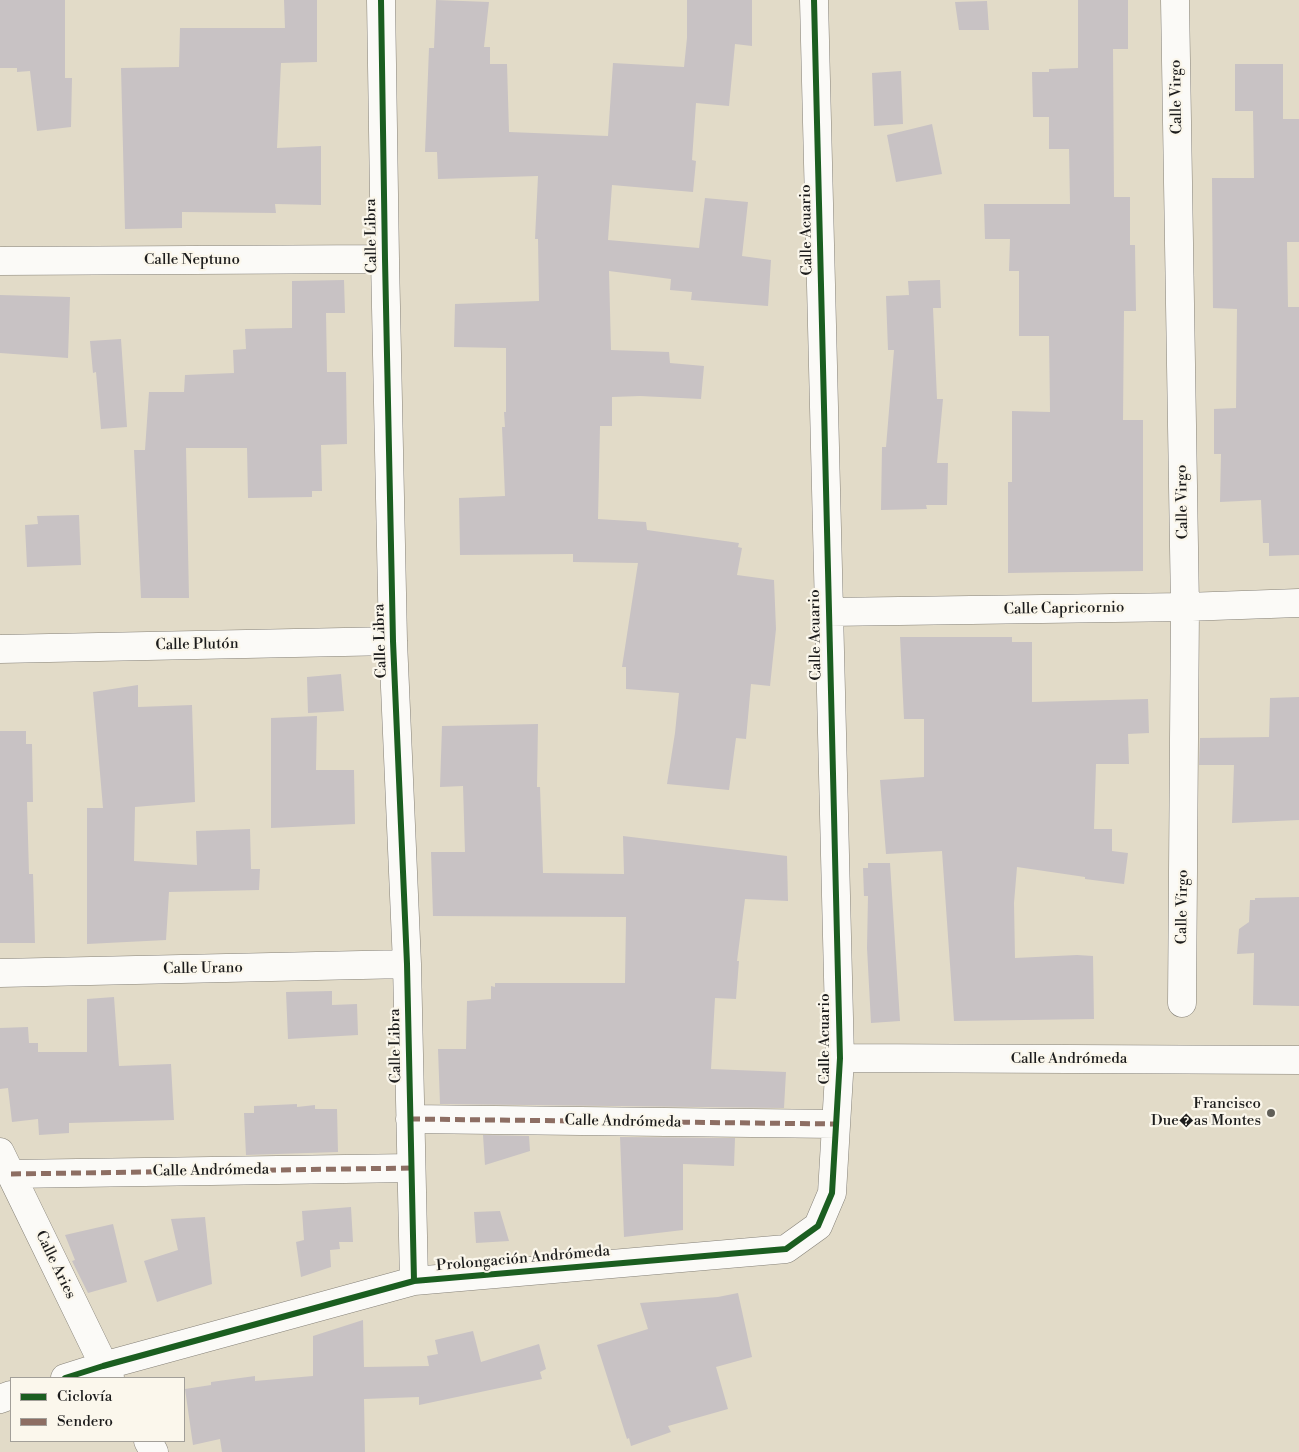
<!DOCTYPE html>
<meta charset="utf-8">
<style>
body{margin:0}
#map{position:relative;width:1299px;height:1452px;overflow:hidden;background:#e2dbc8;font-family:"Libre Bodoni",serif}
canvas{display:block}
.legend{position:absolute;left:10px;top:1377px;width:175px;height:65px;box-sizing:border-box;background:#fbf7ec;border:1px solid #a29f99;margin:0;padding:6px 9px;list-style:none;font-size:15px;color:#1c1c1c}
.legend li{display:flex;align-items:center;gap:10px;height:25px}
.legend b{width:25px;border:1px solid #a29f99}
</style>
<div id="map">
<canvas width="1299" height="1452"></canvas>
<ul class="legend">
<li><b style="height:6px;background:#1b5e20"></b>Ciclovía</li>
<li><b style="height:6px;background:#8d6e63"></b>Sendero</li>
</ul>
</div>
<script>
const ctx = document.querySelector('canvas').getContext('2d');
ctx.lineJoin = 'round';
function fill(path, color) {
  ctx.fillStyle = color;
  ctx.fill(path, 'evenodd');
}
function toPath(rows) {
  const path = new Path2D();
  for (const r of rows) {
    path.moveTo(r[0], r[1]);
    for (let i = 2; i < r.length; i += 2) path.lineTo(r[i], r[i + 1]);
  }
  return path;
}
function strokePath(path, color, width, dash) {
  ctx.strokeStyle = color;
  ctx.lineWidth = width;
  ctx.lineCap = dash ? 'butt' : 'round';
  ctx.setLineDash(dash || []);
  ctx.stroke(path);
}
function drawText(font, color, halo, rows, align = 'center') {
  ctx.font = font + ' "Libre Bodoni",serif';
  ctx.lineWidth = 4.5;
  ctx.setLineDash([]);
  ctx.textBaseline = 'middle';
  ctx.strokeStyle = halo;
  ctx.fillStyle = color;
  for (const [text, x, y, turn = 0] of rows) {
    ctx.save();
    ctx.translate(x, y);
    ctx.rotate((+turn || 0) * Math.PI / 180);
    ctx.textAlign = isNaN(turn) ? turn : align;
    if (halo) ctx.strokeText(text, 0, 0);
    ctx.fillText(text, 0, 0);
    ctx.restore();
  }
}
const building = toPath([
 [0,0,65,0,65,78,72,78,71,127,37,131,30,71,17,72,17,68,0,68],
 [284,0,317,0,317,62,281,63,277,148,321,146,321,205,275,204,276,213,182,212,182,228,125,229,121,68,179,67,180,28,285,28],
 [436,0,489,2,484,47,490,47,490,64,507,64,509,132,608,136,613,63,684,67,687,38,687,0,752,0,752,46,735,44,729,106,696,103,692,160,696,161,693,192,612,185,608,240,699,248,705,198,748,202,742,256,771,260,768,306,691,300,692,292,670,290,671,279,609,271,611,350,669,352,670,363,704,366,701,399,640,396,612,397,612,426,600,426,598,519,646,522,647,530,739,543,738,547,742,548,737,575,774,580,776,629,770,686,751,684,746,739,736,738,729,790,667,784,675,733,679,693,626,689,626,667,622,667,638,563,573,562,573,554,460,555,459,498,505,496,502,427,505,427,504,412,506,412,506,348,454,347,455,304,539,301,538,239,535,239,538,176,438,179,437,152,425,152,429,48,434,48],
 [1078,0,1128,0,1128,49,1113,49,1114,197,1130,197,1130,245,1135,245,1136,311,1124,311,1123,420,1143,420,1143,571,1008,573,1008,482,1012,482,1012,411,1050,412,1049,336,1019,336,1019,271,1009,271,1010,239,985,239,984,204,1070,204,1069,149,1049,149,1049,117,1033,117,1032,72,1049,72,1049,69,1078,68],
 [987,1,989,30,959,30,955,2],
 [1235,64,1283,64,1283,119,1299,119,1299,242,1287,242,1288,307,1299,307,1299,555,1269,556,1269,543,1263,543,1261,500,1220,502,1221,454,1214,454,1214,409,1236,408,1237,309,1213,308,1212,178,1254,178,1253,111,1235,111],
 [901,71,903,124,874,126,872,73],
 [932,124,942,174,896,182,887,135],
 [344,280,345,313,326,313,327,372,346,372,347,444,321,445,322,491,312,491,312,497,248,498,247,448,186,448,189,598,141,598,134,450,145,450,149,392,184,392,185,375,234,373,233,350,246,349,245,329,292,328,292,281],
 [940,280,941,308,933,308,937,399,943,399,937,463,948,463,947,505,926,505,927,509,881,510,882,447,886,447,894,350,888,350,886,296,909,295,908,281],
 [0,295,70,297,68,358,0,353],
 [121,339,127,427,101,429,96,372,93,373,90,341],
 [79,515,81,565,27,567,25,525,38,524,37,516],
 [900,637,1012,637,1012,642,1032,642,1032,702,1148,699,1149,733,1128,734,1129,764,1096,764,1094,829,1112,829,1112,851,1128,853,1124,884,1085,879,1085,877,1017,867,1014,903,1015,958,1077,955,1093,956,1094,1019,954,1021,942,851,886,854,880,780,924,777,924,719,904,719],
 [341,674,344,711,308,713,307,677],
 [138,685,138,707,192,705,195,802,135,807,134,861,197,865,196,831,250,829,251,869,260,869,259,890,169,892,166,940,87,944,87,808,103,808,93,692],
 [1299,697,1299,820,1232,823,1234,765,1199,765,1200,738,1269,737,1270,698],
 [317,716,316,770,354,770,355,824,271,828,271,718],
 [538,724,537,787,540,787,543,873,624,874,623,836,787,856,788,901,745,899,737,961,739,961,736,999,715,998,711,1069,786,1072,784,1108,440,1104,438,1049,466,1049,467,1001,491,999,491,986,495,987,495,983,625,983,626,917,433,916,431,852,465,852,463,786,440,787,442,726],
 [0,731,26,731,26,744,32,744,33,802,27,802,29,874,33,874,35,943,0,943],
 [868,863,890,863,900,1021,871,1023,867,948,868,896,864,896,863,868,868,868],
 [1299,897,1299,1006,1253,1005,1254,953,1237,954,1239,929,1249,922,1250,900,1255,900,1255,898],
 [332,991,332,1005,357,1004,358,1035,288,1039,286,992],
 [114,997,119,1066,171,1064,174,1120,69,1123,69,1133,39,1135,38,1119,12,1122,8,1088,0,1089,0,1028,28,1027,29,1043,38,1043,38,1052,87,1052,87,999],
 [297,1104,297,1107,315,1105,315,1109,337,1109,338,1152,246,1155,244,1113,254,1113,254,1106],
 [483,1135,529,1136,530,1151,485,1165],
 [620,1137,735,1138,734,1166,683,1164,683,1230,624,1237],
 [351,1207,353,1242,339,1242,340,1249,330,1250,331,1267,301,1277,296,1242,304,1240,302,1211],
 [500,1211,509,1241,476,1243,474,1212],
 [205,1217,212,1284,157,1302,144,1261,178,1250,171,1219],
 [113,1224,127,1282,88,1293,72,1261,75,1260,65,1235],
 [738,1293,752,1357,716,1367,728,1409,668,1426,671,1432,631,1446,629,1438,627,1439,597,1345,648,1329,640,1303,718,1297],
 [363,1320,364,1367,429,1366,427,1356,438,1354,435,1340,473,1331,481,1362,539,1344,546,1369,540,1372,542,1379,419,1405,419,1397,364,1399,365,1452,222,1452,220,1439,193,1445,185,1389,211,1385,211,1382,255,1376,255,1381,313,1376,313,1336]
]);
const minor = toPath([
 [381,0,385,259,393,641,407,964,414,1281],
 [1175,0,1185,607,1182,1003],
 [0,261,385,259],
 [828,612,1185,607,1299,603],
 [0,649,393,641],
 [0,973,407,964],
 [840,1058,1299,1060],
 [410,1119,836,1124],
 [0,1152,110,1378],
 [11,1174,411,1168],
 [65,1378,103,1366,414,1281,786,1249,818,1226,832,1193,840,1058,814,0],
 [0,1399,11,1395],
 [148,1441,154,1452]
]);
const quiet = toPath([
 [410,1119,836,1124],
 [11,1174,411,1168]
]);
const cycleway = toPath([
 [381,0,385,259,393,641,407,964,414,1281],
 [65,1378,103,1366,414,1281,786,1249,818,1226,832,1193,840,1058,814,0]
]);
const markers = [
 [1271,1113,5,"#615f58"]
];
const streetNames = [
 ["Calle Virgo",1177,97,-91],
 ["Calle Acuario",807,230,-91],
 ["Calle Libra",372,236,-91],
 ["Calle Neptuno",192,260],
 ["Calle Virgo",1183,502,-91],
 ["Calle Capricornio",1064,609,-1],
 ["Calle Acuario",816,635,-91],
 ["Calle Libra",381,641,-92],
 ["Calle Plutón",197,645,-1],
 ["Calle Virgo",1183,907,-89],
 ["Calle Urano",203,969,-1],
 ["Calle Acuario",825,1039,-90],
 ["Calle Libra",396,1046,-91],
 ["Calle Andrómeda",1069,1059],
 ["Calle Andrómeda",623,1122,1],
 ["Calle Andrómeda",211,1171,-1],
 ["Prolongación Andrómeda",523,1259,-5],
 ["Calle Aries",55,1265,64]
];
const poiNames = [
 ["Francisco",1261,1104],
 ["Due�as Montes",1261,1121]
];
fill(building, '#c8c2c4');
strokePath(minor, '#858178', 29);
strokePath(minor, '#fbfaf7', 28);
strokePath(quiet, '#8d6e63', 5, [10, 5]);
strokePath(cycleway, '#1b5e20', 6);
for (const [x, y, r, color] of markers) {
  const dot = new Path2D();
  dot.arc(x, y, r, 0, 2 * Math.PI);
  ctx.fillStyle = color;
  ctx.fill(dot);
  strokePath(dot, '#fbf7ec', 2);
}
drawText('15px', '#1c1c1c', '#fbf7ec', streetNames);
drawText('15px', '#1c1c1c', '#fbf7ec', poiNames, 'right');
</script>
